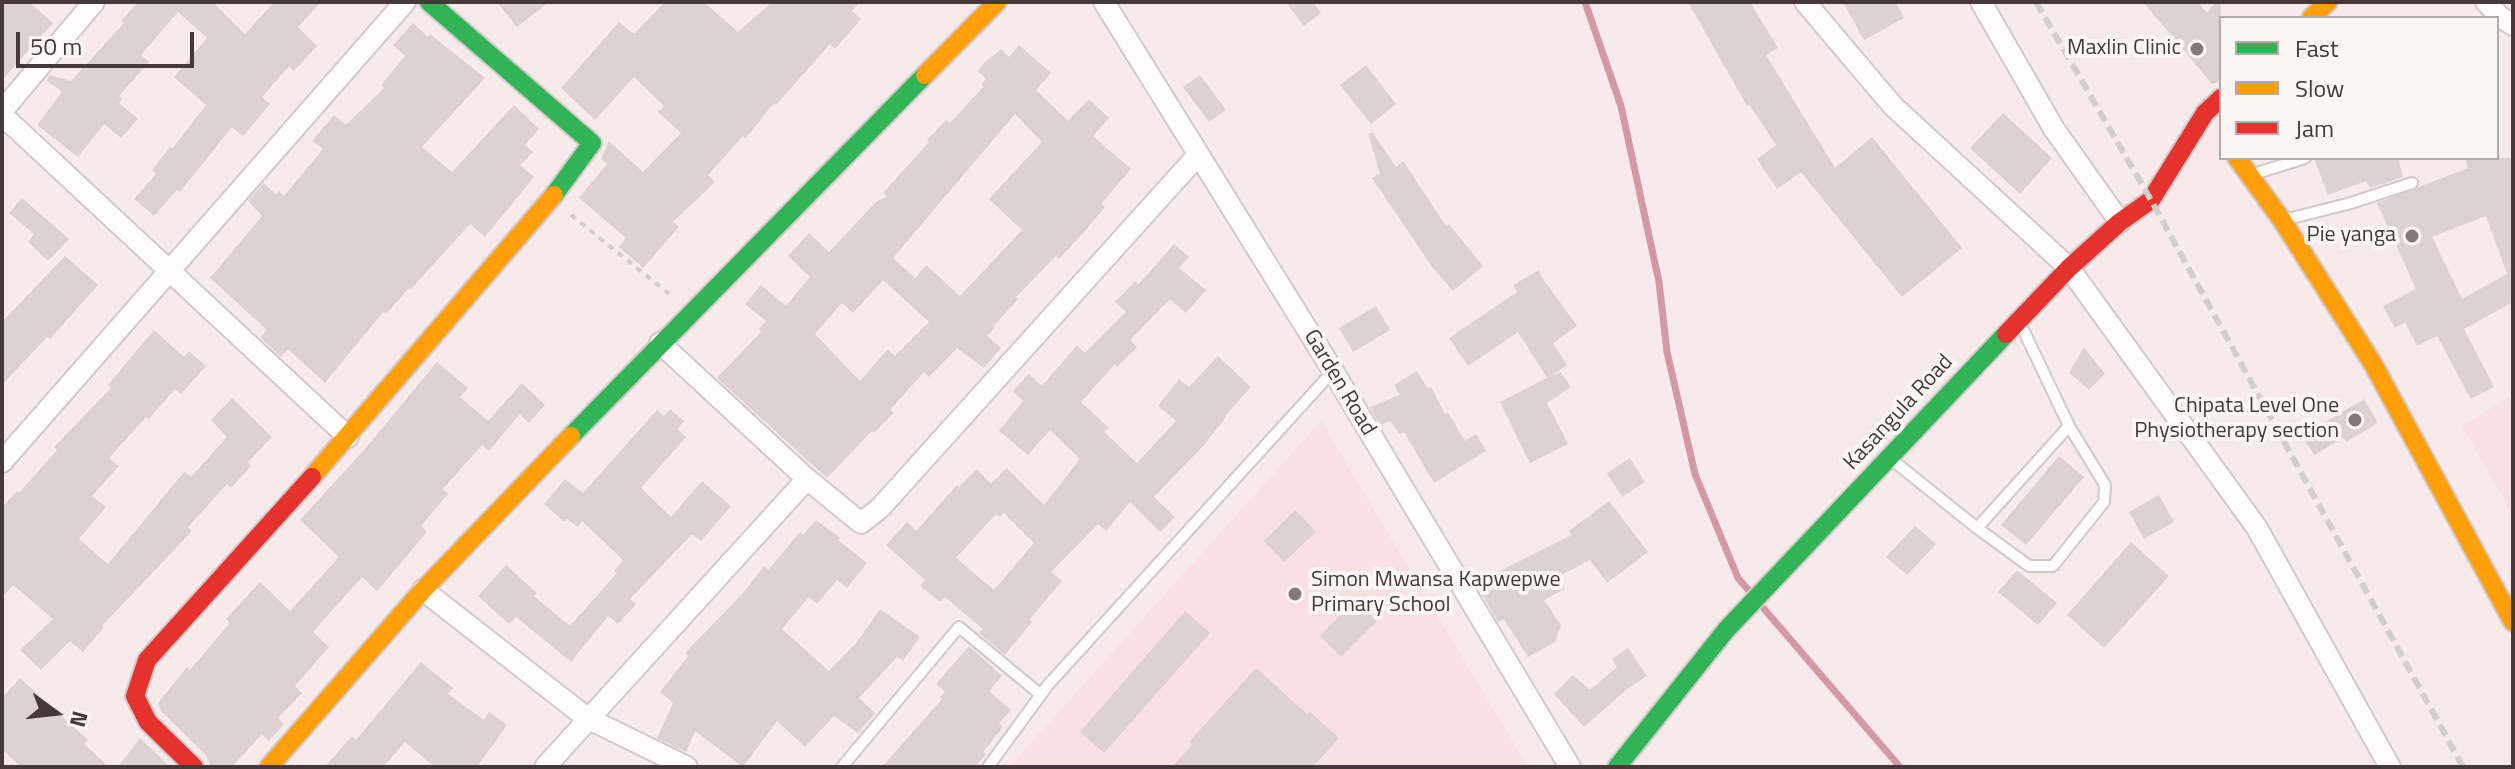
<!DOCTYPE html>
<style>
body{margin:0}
#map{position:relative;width:2515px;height:769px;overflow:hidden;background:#f6eaeb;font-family:"Titillium Web",sans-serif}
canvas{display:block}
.frame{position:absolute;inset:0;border:4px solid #45393b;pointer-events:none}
.legend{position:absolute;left:2219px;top:16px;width:280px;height:144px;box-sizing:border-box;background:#fcf6f7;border:2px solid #b3aaac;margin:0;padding:10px 14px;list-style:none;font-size:24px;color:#45393b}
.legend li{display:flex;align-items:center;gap:16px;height:40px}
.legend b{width:40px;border:2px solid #b3aaac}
.north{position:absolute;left:16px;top:673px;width:80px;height:80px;-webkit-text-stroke:6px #fcf6f7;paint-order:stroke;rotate:105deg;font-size:22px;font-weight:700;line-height:32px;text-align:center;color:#45393b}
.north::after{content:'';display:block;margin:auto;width:28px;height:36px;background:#45393b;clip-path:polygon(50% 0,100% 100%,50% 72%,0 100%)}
.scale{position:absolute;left:16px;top:32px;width:178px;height:36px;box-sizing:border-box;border:4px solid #45393b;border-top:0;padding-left:10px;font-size:24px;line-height:28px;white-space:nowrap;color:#45393b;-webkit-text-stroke:6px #fcf6f7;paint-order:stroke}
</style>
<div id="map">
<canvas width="2515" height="769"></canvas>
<div class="frame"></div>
<ul class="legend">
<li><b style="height:10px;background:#30b455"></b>Fast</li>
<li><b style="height:10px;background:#ff9f0a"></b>Slow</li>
<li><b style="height:10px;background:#e5322d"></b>Jam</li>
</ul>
<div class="north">N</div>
<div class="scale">50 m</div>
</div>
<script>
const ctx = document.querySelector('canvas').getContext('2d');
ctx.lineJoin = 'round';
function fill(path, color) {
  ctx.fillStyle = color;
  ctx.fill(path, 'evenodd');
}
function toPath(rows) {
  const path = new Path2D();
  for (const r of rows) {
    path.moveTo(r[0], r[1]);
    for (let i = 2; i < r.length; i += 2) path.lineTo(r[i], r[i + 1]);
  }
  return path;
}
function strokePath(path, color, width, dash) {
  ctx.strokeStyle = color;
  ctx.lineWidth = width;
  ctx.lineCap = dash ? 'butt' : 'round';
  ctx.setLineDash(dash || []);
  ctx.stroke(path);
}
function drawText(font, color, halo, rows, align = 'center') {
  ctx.font = font + ' "Titillium Web",sans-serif';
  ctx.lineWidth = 8;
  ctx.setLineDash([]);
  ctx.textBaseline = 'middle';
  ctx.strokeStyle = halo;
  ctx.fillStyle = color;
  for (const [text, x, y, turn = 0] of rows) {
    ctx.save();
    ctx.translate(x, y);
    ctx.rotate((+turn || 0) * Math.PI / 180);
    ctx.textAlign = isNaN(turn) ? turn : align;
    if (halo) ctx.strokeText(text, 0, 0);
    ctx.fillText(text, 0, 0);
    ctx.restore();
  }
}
const built = toPath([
 [2513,395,2513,515,2462,426],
 [1321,421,1528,767,1009,767]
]);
const stream = toPath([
 [1585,2,1621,106,1659,282,1667,352,1695,474,1738,578,1751,593],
 [1759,603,1900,767]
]);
const building = toPath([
 [2,2,29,2,53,23,2,80],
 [138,2,213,2,245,34,274,2,321,2,298,27,317,46,294,71,289,66,262,97,270,104,243,136,232,127,180,192,177,190,154,216,134,199,156,174,152,170,170,147,172,149,206,105,174,77,207,38,178,12,141,55,149,62,119,96,122,99,119,103,138,119,121,138,104,124,78,157,37,125,62,92,46,80,50,75,71,81,124,23,121,21],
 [497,2,549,2,517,27],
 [665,2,704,2,738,32,772,2,860,2,852,11,861,19,835,49,830,44,776,105,774,103,745,139,743,136,708,175,715,182,673,222,679,227,643,268,619,247,626,238,579,198,607,164,601,159,609,141,643,172,681,133,658,112,664,106,634,77,595,120,561,88,619,22,634,34],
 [1286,2,1313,2,1321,13,1304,26],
 [1688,2,1750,2,1778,48,1766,55,1835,168,1872,137,1962,248,1902,297,1801,172,1777,189,1757,159,1776,145,1749,104,1747,106],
 [1843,2,1896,2,1904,18,1864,40],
 [2143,2,2198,2,2207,13,2216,2,2221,2,2221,81,2212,84],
 [413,23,428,37,430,34,485,78,422,147,452,172,514,105,539,129,525,145,533,152,520,165,534,177,485,237,470,224,411,289,410,287,386,314,383,312,325,383,288,349,281,357,260,337,267,330,210,278,262,216,248,201,264,183,276,195,279,191,284,196,323,149,312,141,334,115,346,125,384,88,381,85,405,56,393,45],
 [1019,45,1051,73,1036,90,1068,121,1089,99,1109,118,1093,136,1131,169,1101,204,1105,207,1084,232,1059,259,1056,256,1016,297,1018,299,993,327,995,328,987,336,1001,348,984,368,957,348,929,377,924,372,890,410,894,413,874,433,872,431,827,478,717,378,761,332,759,329,766,321,745,304,761,285,786,306,810,277,788,256,809,233,829,252,876,202,887,196,883,193,929,142,927,140,946,120,950,123,983,87,981,85,986,79,978,71,985,62,1001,49,1009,57],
 [1015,114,1042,142,989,199,1022,230,960,296,926,265,915,278,893,258],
 [883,280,929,322,895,356,888,349,860,381,815,334,842,303,853,313],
 [1366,65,1396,104,1371,124,1340,85],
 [1200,75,1226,110,1209,122,1183,87],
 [2003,113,2052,158,2020,194,1970,148],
 [1372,132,1396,167,1403,161,1446,226,1449,224,1483,266,1453,291,1433,268,1372,178,1380,173,1368,134],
 [2314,158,2398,158,2403,177,2370,188,2366,181,2328,195],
 [2465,158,2513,158,2513,302,2464,329,2494,387,2471,399,2437,336,2417,346,2405,322,2395,328,2383,306,2416,289,2377,203,2468,168],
 [2486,216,2507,274,2462,299,2432,237],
 [22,198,69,239,48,261,28,242,34,234,9,213],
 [1174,244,1189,257,1179,268,1206,290,1186,313,1170,299,1130,340,1137,347,1117,367,1115,364,1081,402,1109,428,1104,432,1137,463,1176,421,1158,406,1179,379,1189,387,1218,356,1251,387,1225,416,1226,417,1205,444,1154,497,1175,517,1160,532,1130,502,1106,531,1098,524,1051,572,1062,581,1029,620,1032,622,1005,655,979,633,983,629,945,597,940,602,920,586,925,580,886,545,907,522,916,531,957,485,959,487,977,469,991,484,1007,468,1044,505,1080,459,1050,430,1028,455,999,431,1023,401,1013,391,1029,374,1042,386,1077,345,1085,353,1126,312,1115,302,1135,281,1138,285],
 [1004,513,1034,543,994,590,956,558,996,514,1000,517],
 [65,256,98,285,50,339,47,337,2,385,2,322],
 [1539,270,1541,276,1577,326,1553,343,1567,365,1551,376,1561,372,1571,387,1547,403,1568,444,1530,463,1500,402,1547,378,1518,332,1468,366,1449,338,1517,292,1513,285],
 [1376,306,1390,330,1353,352,1339,328],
 [154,330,184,357,189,351,206,366,181,394,175,389,148,420,146,417,109,458,119,466,92,496,106,507,79,539,108,564,184,472,191,477,227,437,211,420,232,398,272,437,248,462,251,466,231,488,227,484,188,527,192,531,102,626,104,627,83,652,70,641,41,670,20,650,53,619,13,585,2,598,2,507,17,491,19,493,57,450,54,447,111,388,108,385],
 [2084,347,2105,374,2089,390,2069,373],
 [437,362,468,388,460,397,488,421,522,383,545,405,529,423,520,414,489,451,482,445,443,489,448,494,421,526,427,532,377,591,362,577,313,632,329,647,295,686,302,693,278,718,284,724,269,741,262,734,232,767,211,767,206,755,162,712,158,703,187,667,190,670,230,623,226,619,260,582,290,611,339,557,300,520,364,450],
 [1417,371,1428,389,1431,387,1445,414,1448,412,1465,441,1476,434,1486,451,1434,483,1404,432,1399,434,1391,421,1380,425,1370,407,1400,395,1394,385],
 [2364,399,2378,423,2346,442,2343,438,2314,455,2302,436],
 [670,409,684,421,677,429,686,437,641,488,671,517,702,481,731,506,701,541,692,534,630,599,636,604,618,624,608,616,571,662,516,617,509,624,478,596,506,565,537,593,534,596,570,626,617,573,614,571,623,560,582,521,578,527,567,519,564,522,544,504,565,479,583,493,657,410,664,416],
 [2059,456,2084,477,2026,545,2001,525],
 [1630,458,1645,482,1622,497,1607,473],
 [2159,495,2174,522,2144,539,2129,512],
 [1609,501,1648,552,1607,583,1590,560,1559,576,1565,589,1544,600,1561,625,1555,642,1528,657,1504,619,1498,622,1476,583,1572,535,1569,531],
 [1295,510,1316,532,1284,562,1264,541],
 [816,520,840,538,838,540,867,563,847,588,837,580,817,604,809,597,782,629,829,671,857,642,880,609,920,637,903,661,897,657,859,698,875,713,858,733,834,716,805,747,777,721,743,767,695,731,686,752,657,738,673,703,660,692,688,656,685,653,744,592,764,566,768,570,800,532,803,535],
 [1915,526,1936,544,1907,575,1886,557],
 [2131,542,2169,576,2104,648,2067,615],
 [2017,570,2057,603,2038,625,1998,592],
 [1355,600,1377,621,1341,657,1320,636],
 [1185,611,1210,633,1104,753,1080,732],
 [969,646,1002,676,989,691,1011,710,999,723,1003,727,983,752,986,754,975,767,882,767,942,699,940,697,945,692,936,684],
 [1628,648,1647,676,1627,689,1584,727,1554,694,1573,675,1590,690,1617,667,1612,659],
 [421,662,453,688,448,694,484,720,489,712,507,725,477,767,434,767,405,742,383,767,325,767,352,736,356,740],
 [1256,668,1307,714,1310,712,1339,738,1313,767,1172,767,1192,745,1189,742],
 [20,678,88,740,84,744,109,767,20,767,2,749,2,698],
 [140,738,170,767,118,767]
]);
const path = toPath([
 [571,215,673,297]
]);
const lane = toPath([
 [2254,174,2305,158],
 [2284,220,2351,203,2412,183],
 [1891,459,1977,528,2069,426,2020,323],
 [1977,528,2029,566,2053,566,2104,502,2105,485,2069,426],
 [842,767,959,627,1041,695],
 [988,767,1048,685,1333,371]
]);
const street = toPath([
 [1104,2,1333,371,1570,767],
 [1805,2,1893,106,2069,268,2257,528,2390,767],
 [1981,2,2054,129,2120,222],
 [2486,2,2500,17,2513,25],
 [2,111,94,2],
 [2,115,348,437],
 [660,343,807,479,861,523,880,508,1198,155],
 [2,462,405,2],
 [423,590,587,718,687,767],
 [545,767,807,479]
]);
const fast = toPath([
 [429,2,592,143,554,195],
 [571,436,925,75],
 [1617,767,1726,630,2006,334]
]);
const slow = toPath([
 [2311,18,2328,2],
 [925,75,997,2],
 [2237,158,2282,220,2373,364,2513,622],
 [312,477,554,195],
 [269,767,423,590,571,436]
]);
const jam = toPath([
 [2006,334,2069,268,2120,222,2151,200,2205,113,2221,98],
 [194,767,148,722,135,696,147,660,312,477]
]);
const rail = toPath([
 [2036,2,2151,200,2463,767]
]);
const markers = [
 [2197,49,8,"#837779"],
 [2412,236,8,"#837779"],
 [2355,420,8,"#837779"],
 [1295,594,8,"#837779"]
];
const poiNames = [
 ["Maxlin Clinic",2181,49],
 ["Pie yanga",2396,236],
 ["Chipata Level One",2339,407],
 ["Physiotherapy section",2339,432],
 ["Simon Mwansa Kapwepwe",1311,581,"left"],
 ["Primary School",1311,606,"left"]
];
const streetNames = [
 ["Garden Road",1339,383,59],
 ["Kasangula Road",1899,413,-47]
];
fill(built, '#fae0e3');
strokePath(stream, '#d599a4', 7);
fill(building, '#ddd2d3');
strokePath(lane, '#d3c8ca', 14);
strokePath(street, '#d3c8ca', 24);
strokePath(fast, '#d3c8ca', 22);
strokePath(slow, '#d3c8ca', 22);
strokePath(jam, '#d3c8ca', 22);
strokePath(path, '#d2cdce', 4, [6, 6]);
strokePath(lane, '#fefcfc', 10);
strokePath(street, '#fefcfc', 20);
strokePath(fast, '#30b455', 18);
strokePath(slow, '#ff9f0a', 18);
strokePath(jam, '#e5322d', 18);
strokePath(rail, '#d2cfcf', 6, [12, 6]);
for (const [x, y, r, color] of markers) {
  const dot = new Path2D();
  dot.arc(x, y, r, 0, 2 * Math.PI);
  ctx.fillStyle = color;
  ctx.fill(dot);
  strokePath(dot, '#fcf6f7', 3);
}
drawText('22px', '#45393b', '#fcf6f7', poiNames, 'right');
drawText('22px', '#45393b', '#fcf6f7', streetNames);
</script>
